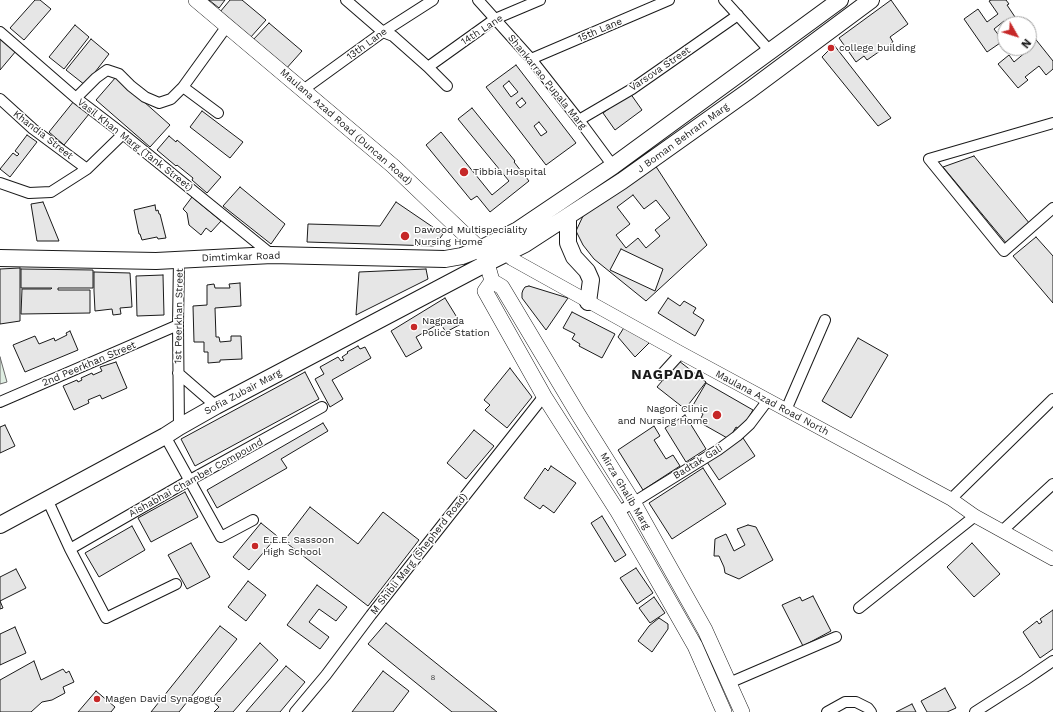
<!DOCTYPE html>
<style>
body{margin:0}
#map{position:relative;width:1053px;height:712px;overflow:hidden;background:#fff;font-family:"Work Sans",sans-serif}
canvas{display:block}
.north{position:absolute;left:997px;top:16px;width:40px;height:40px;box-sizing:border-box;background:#fff;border:1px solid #a3a3a3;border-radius:50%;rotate:129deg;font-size:11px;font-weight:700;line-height:16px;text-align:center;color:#1a1a1a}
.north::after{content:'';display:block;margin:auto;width:14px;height:18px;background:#c62828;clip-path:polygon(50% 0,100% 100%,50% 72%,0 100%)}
</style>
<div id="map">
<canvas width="1053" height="712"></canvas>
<div class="north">N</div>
</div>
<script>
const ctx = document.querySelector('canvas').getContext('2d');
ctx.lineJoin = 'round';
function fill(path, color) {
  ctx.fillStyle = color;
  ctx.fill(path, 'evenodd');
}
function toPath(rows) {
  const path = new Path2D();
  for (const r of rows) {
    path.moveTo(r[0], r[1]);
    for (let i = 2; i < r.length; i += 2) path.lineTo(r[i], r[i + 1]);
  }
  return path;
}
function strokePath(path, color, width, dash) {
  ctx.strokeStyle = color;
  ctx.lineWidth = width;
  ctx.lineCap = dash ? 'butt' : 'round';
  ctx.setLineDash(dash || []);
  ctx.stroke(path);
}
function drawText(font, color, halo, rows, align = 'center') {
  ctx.font = font + ' "Work Sans",sans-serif';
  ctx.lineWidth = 3;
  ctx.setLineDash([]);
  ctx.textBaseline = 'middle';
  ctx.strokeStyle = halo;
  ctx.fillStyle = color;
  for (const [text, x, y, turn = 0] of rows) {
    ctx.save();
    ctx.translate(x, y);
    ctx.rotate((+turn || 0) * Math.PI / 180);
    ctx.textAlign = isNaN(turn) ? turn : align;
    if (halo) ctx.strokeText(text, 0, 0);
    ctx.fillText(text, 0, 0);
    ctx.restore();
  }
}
const green = toPath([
 [0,357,7,382,0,384,0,357]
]);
const building = toPath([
 [35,0,40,0,51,9,24,40,10,28,35,0],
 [209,0,225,0,219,8,209,0],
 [230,0,242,0,266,20,250,38,220,12,230,0],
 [891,0,908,24,890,37,893,42,867,60,864,56,856,62,839,38,891,0],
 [991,0,1006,0,1009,4,1007,5,1017,20,1019,18,1023,24,1006,24,1004,21,994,29,1003,41,987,52,964,19,978,9,987,22,998,14,989,1,991,0],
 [269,23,302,51,285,70,252,41,269,23],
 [75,25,89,37,64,69,49,57,75,25],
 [1029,31,1053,61,1053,69,1046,75,1039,66,1025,77,1028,80,1018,88,998,64,1009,55,1014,62,1027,51,1025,48,1029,48,1029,31],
 [2,38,16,51,0,70,0,39,2,38],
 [91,39,109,54,85,85,66,70,91,39],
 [834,45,891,118,878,126,822,57,834,45],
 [516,65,576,143,546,165,486,87,516,65],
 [509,81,518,92,511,97,503,86,509,81],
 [522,98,526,103,520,108,516,103,522,98],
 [539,122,547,132,541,136,534,126,539,122],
 [116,77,170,125,150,147,96,100,116,77],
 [630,93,642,110,615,130,603,113,630,93],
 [74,101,89,114,64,145,49,132,74,101],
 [472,108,515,161,514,162,529,181,490,212,477,196,471,200,426,145,441,132,492,195,509,181,458,119,472,108],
 [202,111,243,142,230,158,190,127,202,111],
 [27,135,37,142,10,177,0,169,13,153,17,156,19,154,15,151,27,135],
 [169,136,176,142,177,140,221,177,207,193,192,180,193,178,177,165,176,166,157,150,169,136],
 [974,156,1030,224,1007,244,943,167,974,156],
 [655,165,707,245,646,301,594,259,583,245,576,231,583,216,655,165],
 [240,187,285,224,271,244,223,206,240,187],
 [633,195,644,209,656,200,670,218,655,230,660,236,646,248,638,238,626,248,616,235,630,224,617,207,633,195],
 [192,197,221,221,211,232,206,228,201,235,189,225,187,213,183,209,192,197],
 [43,202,59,241,37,241,31,204,43,202],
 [396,202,443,234,434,246,307,242,308,224,380,226,396,202],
 [155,205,156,211,158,210,159,214,160,214,166,238,158,239,157,237,142,240,140,234,139,234,134,210,155,205],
 [1036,237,1053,256,1053,303,1013,256,1036,237],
 [621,249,663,269,655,291,610,270,621,249],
 [20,268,20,321,0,324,0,269,20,268],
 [21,269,93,270,93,288,58,288,58,290,90,290,90,313,21,314,22,289,51,289,52,288,21,288,21,269],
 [426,269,428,279,356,315,359,272,426,269],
 [94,272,130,273,132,307,120,308,121,314,113,315,112,309,95,311,94,291,94,272],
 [163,275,164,315,137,316,136,276,163,275],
 [240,283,241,306,215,308,216,337,219,337,220,342,231,341,231,336,241,336,242,359,220,360,220,362,208,363,208,352,204,352,204,342,194,342,193,306,207,305,207,285,214,284,215,288,230,288,229,284,240,283],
 [529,286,568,298,546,330,522,298,522,293,523,290,525,287,529,286],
 [445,298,461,324,446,332,440,323,416,337,422,348,406,357,391,331,445,298],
 [668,298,680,306,684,301,696,308,693,313,704,320,695,336,658,313,668,298],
 [572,312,615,334,602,358,579,346,580,344,572,339,575,334,563,328,572,312],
 [625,326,652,340,635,357,618,337,625,326],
 [70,331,78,350,25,372,13,345,35,336,39,344,54,338,55,341,67,335,66,333,70,331],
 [858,338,888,355,851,418,822,401,858,338],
 [358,346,360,349,365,347,371,358,332,380,343,399,330,407,315,379,324,374,320,367,338,357,341,361,344,360,342,357,348,353,347,352,358,346],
 [679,361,706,382,685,409,657,387,679,361],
 [116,362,127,388,102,399,100,395,88,400,89,403,74,410,63,386,77,380,78,382,82,380,81,378,92,373,93,375,102,371,100,367,116,362],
 [510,368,532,397,507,428,485,410,490,405,484,400,510,368],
 [305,372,319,399,195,466,181,439,305,372],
 [706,383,753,410,741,430,736,427,729,439,699,422,703,414,692,407,706,383],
 [685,415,706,449,686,462,665,428,685,415],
 [323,423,328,431,281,459,287,468,217,508,207,490,323,423],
 [5,425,15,446,0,453,0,427,5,425],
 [654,426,660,436,654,440,666,459,673,455,680,466,643,490,618,450,654,426],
 [474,430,494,446,466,479,447,463,474,430],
 [743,438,755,456,719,480,707,462,743,438],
 [551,466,576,483,554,513,543,505,540,509,524,498,545,468,548,471,551,466],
 [703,468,726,504,672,539,649,503,703,468],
 [185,492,198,517,151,542,138,518,185,492],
 [310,507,358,544,383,512,419,540,368,606,284,541,310,507],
 [602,516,626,555,615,562,591,523,602,516],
 [261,523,277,536,249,570,233,557,261,523],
 [748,525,756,527,773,560,739,579,725,573,724,567,719,556,714,556,715,539,726,534,734,551,745,545,737,529,748,525],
 [132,526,145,550,99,577,85,553,132,526],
 [191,543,210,577,187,589,168,555,191,543],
 [972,543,1000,574,974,597,947,567,972,543],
 [636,568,653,593,637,604,620,578,636,568],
 [16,569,26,588,0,601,3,608,0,609,0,577,16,569],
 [248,581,266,595,246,621,228,607,248,581],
 [317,585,347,607,336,621,319,609,309,622,329,637,320,649,287,625,317,585],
 [813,596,831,631,803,646,782,605,800,597,802,601,813,596],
 [654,597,665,613,650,623,639,608,654,597],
 [1053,610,1053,649,1040,658,1023,632,1037,621,1039,624,1042,622,1040,619,1053,610],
 [659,618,668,624,668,629,652,652,638,641,649,626,659,618],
 [386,623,497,712,452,712,368,644,386,623],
 [220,626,237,639,179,712,151,712,220,626],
 [15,627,26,653,0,665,0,634,15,627],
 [260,643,278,660,233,712,214,712,219,707,211,700,260,643],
 [34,661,41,680,63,669,66,673,69,671,74,682,63,687,65,693,52,700,42,702,31,712,0,712,0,680,34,661],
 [286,666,305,682,280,712,246,712,286,666],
 [383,671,409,691,393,712,352,712,383,671],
 [945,688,956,708,947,712,927,712,921,701,945,688],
 [96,691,115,707,111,712,78,712,96,691],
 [912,704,916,712,896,712,912,704]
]);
const minor = toPath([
 [346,0,383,32,393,36,428,67,447,86],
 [478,0,531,59,579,120,613,166],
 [724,0,770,51],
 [0,32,76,98,123,134,272,255],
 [531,59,669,0],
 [428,67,495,19,540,0],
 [183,87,218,113],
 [303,90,383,32,433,0],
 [76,98,96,78,107,70,119,74,131,86,145,97,159,103,171,99,183,87,227,26],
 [0,99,33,129,87,169],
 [579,120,632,89,738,15],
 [1053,123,929,159,1004,251,1053,208],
 [0,183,29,193,51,192,87,169,123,134],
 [178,373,216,406],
 [661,375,681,353],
 [0,402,178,325],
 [786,410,825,320],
 [179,427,178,325,179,259],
 [165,436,221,537,253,520],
 [47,499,70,549,106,618,176,584],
 [951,499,1053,399],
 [618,512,718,450,737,436,750,424,768,400],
 [1002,531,1053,484],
 [70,549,190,480,322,407],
 [859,608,975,516],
 [729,683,836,637],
 [295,712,326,675,371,615,544,396],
 [827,712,845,702,856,702,868,708,871,712],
 [975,712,1025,680,1053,661]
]);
const tertiary = toPath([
 [501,247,506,253,512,259,681,353,951,499,975,516,1053,559]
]);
const secondary = toPath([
 [196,0,393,166,480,249,487,263,492,281,502,287,578,414,633,502,705,630,742,712],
 [492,281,485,291,544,396,618,512,646,560,695,646,724,712]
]);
const primary = toPath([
 [568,216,568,243,574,257,587,271,591,280,588,302],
 [0,258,156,261,272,255,445,259,462,256,480,249,518,230,613,166,840,0],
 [0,525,165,436,179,427,216,406,487,263,525,244,622,181,750,90,871,0]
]);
const markers = [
 [831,48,4,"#c62828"],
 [464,172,5,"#c62828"],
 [405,236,5,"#c62828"],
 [414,327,4,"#c62828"],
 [717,415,5,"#c62828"],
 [255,546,4,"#c62828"],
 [97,699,4,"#c62828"]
];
const numberNames = [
 ["8",433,678]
];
const streetNames = [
 ["14th Lane",482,30,-33],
 ["15th Lane",600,30,-23],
 ["13th Lane",367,44,-36],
 ["Varsova Street",660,69,-34],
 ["Shankarrao Pupala Marg",547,82,51],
 ["Maulana Azad Road (Duncan Road)",346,127,41],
 ["Khandia Street",43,135,38],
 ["J Boman Behram Marg",683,138,-36],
 ["Vasil Khan Marg (Tank Street)",135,145,38],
 ["Dimtimkar Road",241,257,-2],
 ["1st Peerkhan Street",179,316,-89],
 ["2nd Peerkhan Street",89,364,-23],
 ["Sofia Zubair Marg",243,392,-28],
 ["Maulana Azad Road North",772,403,28],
 ["Badtak Gali",698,462,-32],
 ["Aishabhai Chamber Compound",196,478,-29],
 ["Mirza Ghalib Marg",625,491,59],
 ["M Shibli Marg (Shepherd Road)",419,554,-52]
];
const poiNames = [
 ["college building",839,48],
 ["Tibbia Hospital",473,172],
 ["Dawood Multispeciality",414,230],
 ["Nursing Home",414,242],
 ["Nagpada",422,321],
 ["Police Station",422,333],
 ["Nagori Clinic",708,409,"right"],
 ["and Nursing Home",708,421,"right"],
 ["E.E.E. Sassoon",263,540],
 ["High School",263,552],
 ["Magen David Synagogue",105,699]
];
const districtNames = [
 ["NAGPADA",668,375]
];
fill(green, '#e0efe3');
strokePath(green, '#6a6a6a', 1);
fill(building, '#e6e6e6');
strokePath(building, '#1a1a1a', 1);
strokePath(minor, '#1a1a1a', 12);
strokePath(tertiary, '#1a1a1a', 14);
strokePath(secondary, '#1a1a1a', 16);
strokePath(primary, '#1a1a1a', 18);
strokePath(minor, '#fff', 10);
strokePath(tertiary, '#fff', 13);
strokePath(secondary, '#fff', 15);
strokePath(primary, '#fff', 16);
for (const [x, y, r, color] of markers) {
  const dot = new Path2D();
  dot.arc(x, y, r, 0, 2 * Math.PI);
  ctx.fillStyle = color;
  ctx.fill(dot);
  strokePath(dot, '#fff', 1.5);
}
drawText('8px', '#4d4d4d', null, numberNames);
drawText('10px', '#1a1a1a', '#fff', streetNames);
drawText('10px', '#1a1a1a', '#fff', poiNames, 'left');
ctx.letterSpacing = '1px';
drawText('bold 14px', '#1a1a1a', '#fff', districtNames);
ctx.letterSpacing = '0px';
</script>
